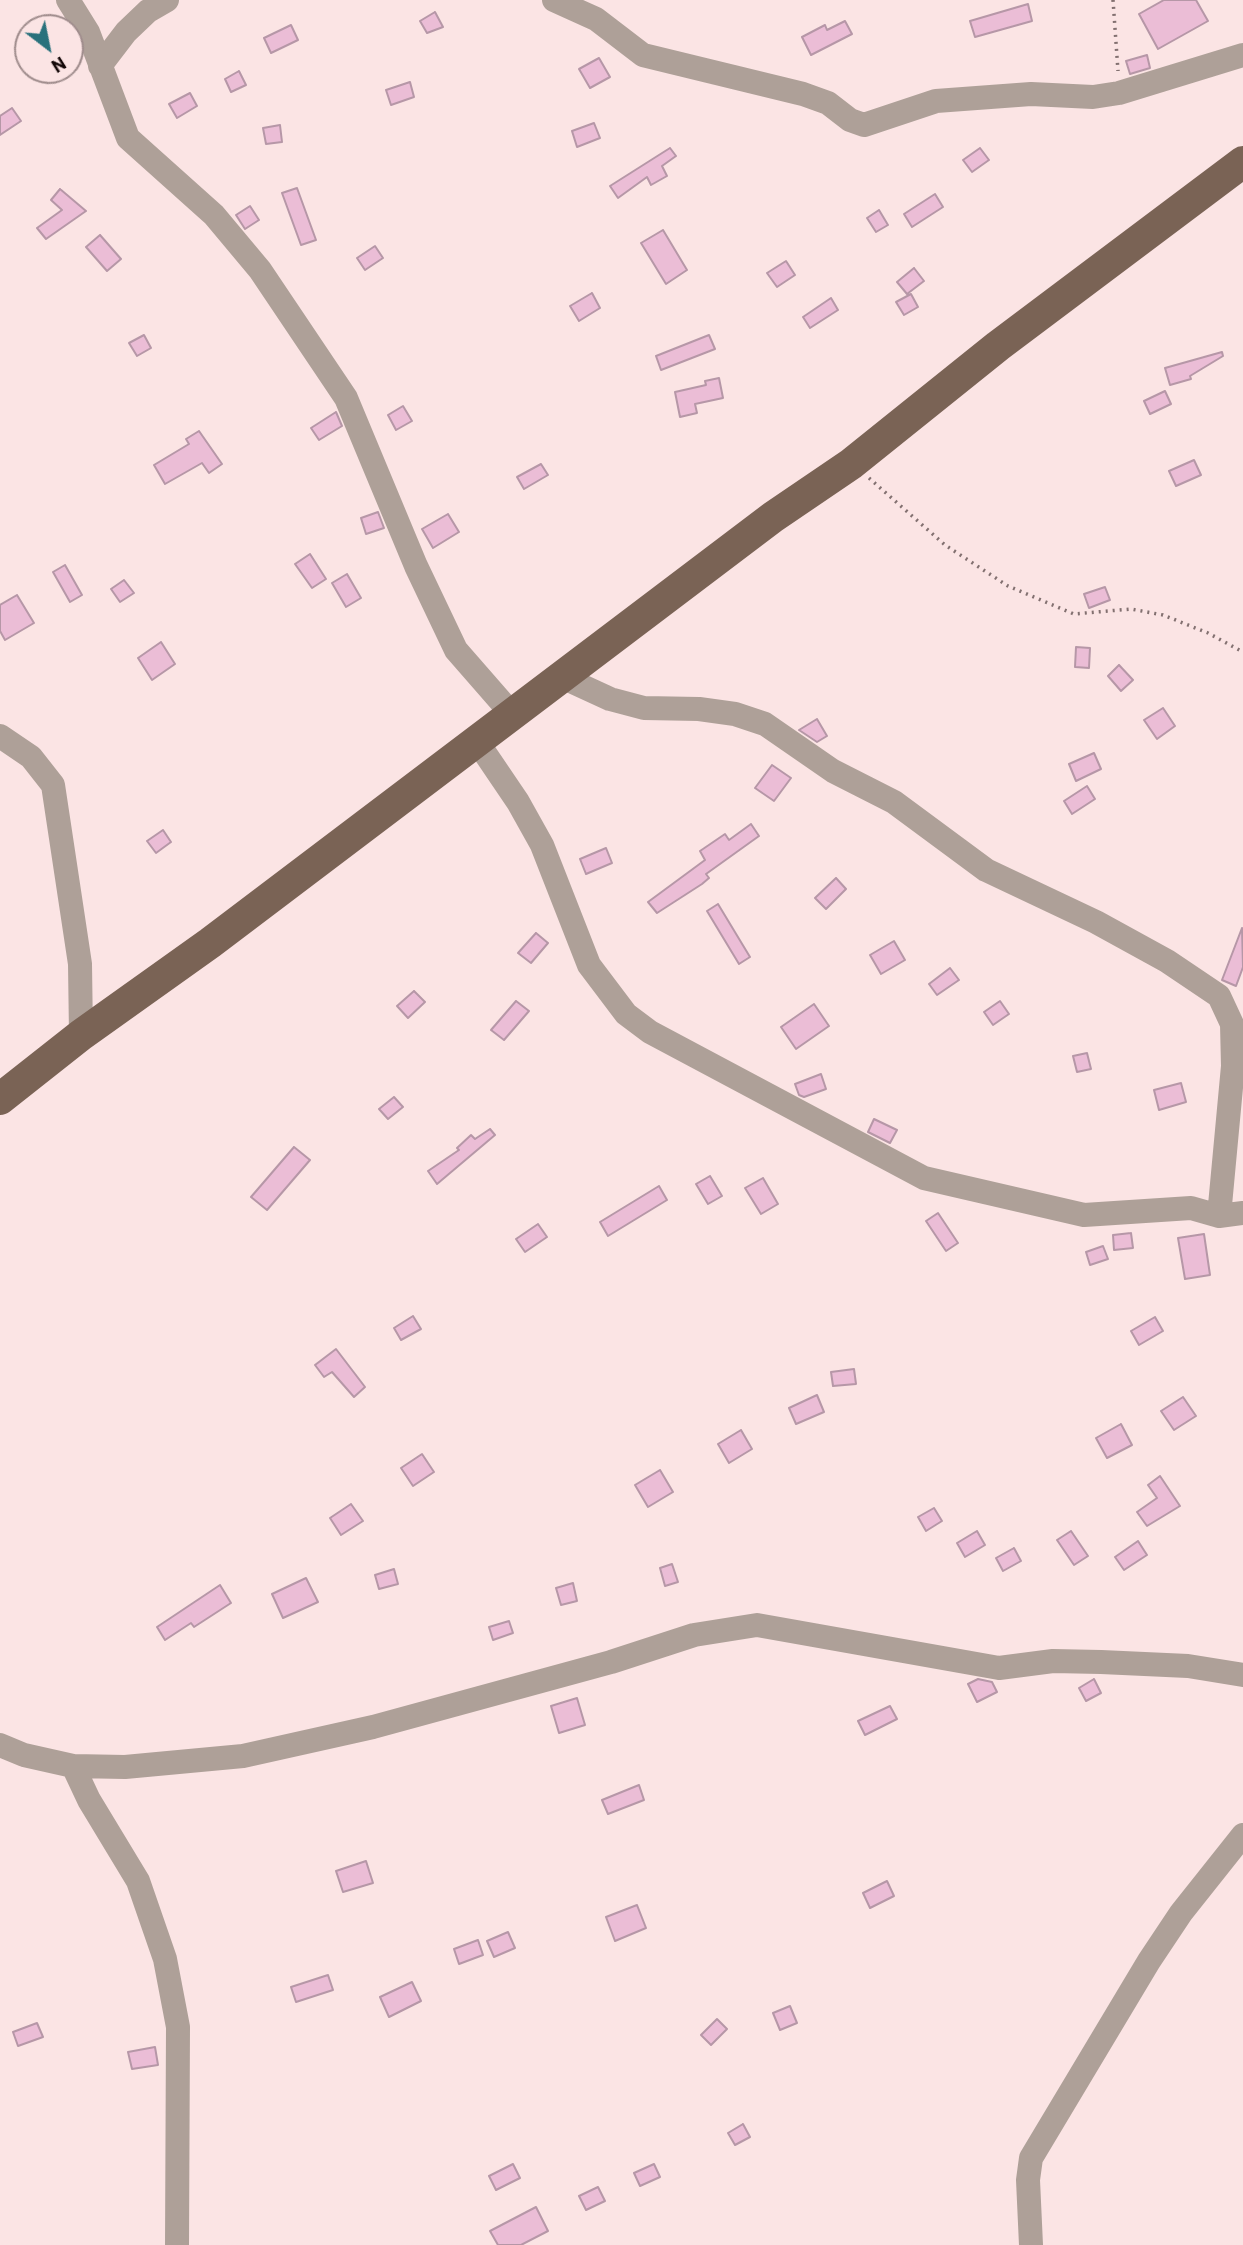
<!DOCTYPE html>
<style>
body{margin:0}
#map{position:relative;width:1243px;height:2245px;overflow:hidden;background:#fbe4e4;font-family:Barlow,sans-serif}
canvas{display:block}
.north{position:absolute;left:14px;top:14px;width:70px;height:70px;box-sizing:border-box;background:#fbe4e4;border:2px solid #9f8c8c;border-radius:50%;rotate:148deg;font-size:19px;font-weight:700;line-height:28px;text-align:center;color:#150909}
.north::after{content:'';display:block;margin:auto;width:24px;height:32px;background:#29717c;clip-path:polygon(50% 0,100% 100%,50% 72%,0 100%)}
</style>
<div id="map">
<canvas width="1243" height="2245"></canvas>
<div class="north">N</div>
</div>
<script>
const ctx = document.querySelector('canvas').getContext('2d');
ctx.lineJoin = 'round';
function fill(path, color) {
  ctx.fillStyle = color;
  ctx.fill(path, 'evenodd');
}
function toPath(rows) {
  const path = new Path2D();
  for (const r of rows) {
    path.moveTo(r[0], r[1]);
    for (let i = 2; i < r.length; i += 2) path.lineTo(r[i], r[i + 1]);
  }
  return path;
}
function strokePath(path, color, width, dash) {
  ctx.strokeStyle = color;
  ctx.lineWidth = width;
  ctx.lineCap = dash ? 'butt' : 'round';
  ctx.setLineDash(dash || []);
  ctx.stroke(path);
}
const building = toPath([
 [1164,0,1196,0,1208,21,1158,49,1139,14,1164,0],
 [1028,4,1032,21,975,37,970,21,1028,4],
 [435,12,443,27,427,33,420,21,435,12],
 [845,21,852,34,811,55,802,37,825,25,827,30,845,21],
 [291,25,298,40,271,53,264,38,291,25],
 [1147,55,1150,68,1130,74,1126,61,1147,55],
 [599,58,610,77,590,88,579,69,599,58],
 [239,71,246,85,231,92,225,79,239,71],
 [410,82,414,97,391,105,386,90,410,82],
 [190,93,197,106,177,118,169,104,190,93],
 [12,108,21,121,0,135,0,116,12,108],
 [594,123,600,138,577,147,572,131,594,123],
 [280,125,282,142,266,144,263,128,280,125],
 [670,148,676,156,662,166,667,176,651,185,647,177,618,198,610,186,670,148],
 [980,148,989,160,972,172,963,160,980,148],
 [297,188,316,240,301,245,282,193,297,188],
 [60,189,86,211,46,239,37,228,62,210,51,200,60,189],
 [935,194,943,207,912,227,904,214,935,194],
 [250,206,259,220,245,229,236,215,250,206],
 [879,210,888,225,876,232,867,218,879,210],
 [663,230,687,270,666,284,641,243,663,230],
 [100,235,121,259,107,271,86,247,100,235],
 [375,246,383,258,365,270,357,258,375,246],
 [786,261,795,275,777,287,767,273,786,261],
 [914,268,924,281,907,294,897,282,914,268],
 [592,293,600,308,579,321,570,306,592,293],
 [911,294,918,307,904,315,896,302,911,294],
 [831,298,838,310,810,328,803,317,831,298],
 [144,335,151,348,137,356,129,343,144,335],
 [709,335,715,349,661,370,656,356,709,335],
 [1222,352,1223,356,1190,376,1191,379,1170,385,1165,368,1222,352],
 [719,378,723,398,695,404,697,413,680,417,675,392,706,385,705,381,719,378],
 [1165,391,1171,404,1150,414,1144,401,1165,391],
 [403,406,412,421,396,430,388,415,403,406],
 [336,412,342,426,319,440,311,428,336,412],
 [199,431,222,464,209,473,202,463,165,484,154,465,189,444,186,439,199,431],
 [1194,460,1201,475,1176,486,1169,471,1194,460],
 [541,464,548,475,524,489,517,477,541,464],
 [378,512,384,528,366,534,361,518,378,512],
 [448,514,459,532,433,548,422,529,448,514],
 [310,554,326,579,312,588,295,564,310,554],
 [65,565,82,595,70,602,53,572,65,565],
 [347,574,361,598,346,607,332,583,347,574],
 [124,580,134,593,120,602,111,589,124,580],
 [1105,587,1110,600,1089,608,1084,594,1105,587],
 [17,595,34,623,5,640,0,631,0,605,17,595],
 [161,642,175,664,152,680,138,658,161,642],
 [1076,647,1090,648,1089,668,1075,667,1076,647],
 [1119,665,1133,680,1121,691,1108,676,1119,665],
 [1163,708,1175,726,1157,739,1144,720,1163,708],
 [817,719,827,736,817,742,799,730,817,719],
 [1094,753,1101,769,1076,781,1069,764,1094,753],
 [772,765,791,778,774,801,755,788,772,765],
 [1087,786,1095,799,1072,814,1064,801,1087,786],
 [751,824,759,836,706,874,709,878,702,884,657,913,648,902,705,860,700,851,725,834,729,840,751,824],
 [163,830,171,842,156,853,147,841,163,830],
 [606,848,612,863,586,874,580,859,606,848],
 [836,878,846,889,826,909,815,898,836,878],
 [718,904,750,957,739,964,707,911,718,904],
 [1242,928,1243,967,1236,986,1222,980,1242,928],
 [536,933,548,943,531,963,518,953,536,933],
 [894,941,905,960,881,974,870,955,894,941],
 [950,968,959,980,937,995,929,984,950,968],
 [414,991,425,1002,408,1018,397,1006,414,991],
 [516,1001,529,1011,504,1040,491,1030,516,1001],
 [1000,1001,1009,1014,993,1025,984,1012,1000,1001],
 [814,1004,829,1026,796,1049,781,1027,814,1004],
 [1087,1053,1091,1069,1077,1072,1073,1056,1087,1053],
 [821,1074,826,1089,804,1097,799,1095,795,1084,821,1074],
 [1181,1083,1186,1102,1159,1110,1154,1090,1181,1083],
 [394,1097,403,1107,388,1119,379,1109,394,1097],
 [874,1119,897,1130,890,1143,868,1132,874,1119],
 [490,1129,495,1135,437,1184,428,1171,459,1150,457,1148,471,1135,475,1139,490,1129],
 [294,1147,310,1160,267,1210,251,1197,294,1147],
 [710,1176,722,1196,708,1204,696,1184,710,1176],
 [763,1178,778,1204,761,1214,745,1188,763,1178],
 [659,1186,667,1200,608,1236,600,1222,659,1186],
 [938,1213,958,1243,946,1251,926,1221,938,1213],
 [538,1224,547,1237,525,1252,516,1239,538,1224],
 [1131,1233,1133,1248,1114,1250,1113,1235,1131,1233],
 [1204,1234,1210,1275,1185,1279,1178,1238,1204,1234],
 [1103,1246,1108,1259,1090,1265,1086,1252,1103,1246],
 [413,1316,421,1329,401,1340,394,1328,413,1316],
 [1155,1317,1163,1331,1139,1345,1131,1331,1155,1317],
 [336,1349,365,1387,354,1397,332,1372,324,1377,315,1365,336,1349],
 [854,1369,856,1384,833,1386,831,1372,854,1369],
 [817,1395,824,1412,796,1424,789,1408,817,1395],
 [1183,1397,1196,1416,1174,1430,1161,1411,1183,1397],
 [1121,1424,1132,1445,1107,1458,1096,1438,1121,1424],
 [741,1430,752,1449,729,1463,718,1444,741,1430],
 [422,1454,434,1472,413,1486,401,1468,422,1454],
 [660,1470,673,1492,648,1507,635,1485,660,1470],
 [1160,1476,1180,1506,1147,1526,1137,1512,1157,1498,1148,1485,1160,1476],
 [351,1504,363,1521,341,1535,330,1518,351,1504],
 [934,1508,942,1521,926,1531,918,1517,934,1508],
 [977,1531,985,1545,965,1557,957,1543,977,1531],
 [1071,1531,1088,1556,1074,1565,1057,1540,1071,1531],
 [1138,1541,1147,1555,1124,1570,1115,1557,1138,1541],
 [1014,1548,1021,1561,1003,1571,996,1558,1014,1548],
 [672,1564,678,1582,665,1586,660,1568,672,1564],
 [394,1569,398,1584,379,1589,375,1575,394,1569],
 [306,1578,318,1602,283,1618,272,1594,306,1578],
 [573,1583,577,1601,561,1605,556,1588,573,1583],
 [220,1585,231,1603,194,1627,191,1623,165,1640,157,1627,220,1585],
 [509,1621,513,1633,493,1640,489,1627,509,1621],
 [978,1679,992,1682,997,1692,977,1702,968,1684,978,1679],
 [1094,1679,1101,1693,1086,1701,1079,1688,1094,1679],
 [577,1698,585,1725,559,1733,551,1706,577,1698],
 [890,1706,897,1719,865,1735,858,1721,890,1706],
 [639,1785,644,1800,608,1814,602,1800,639,1785],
 [366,1861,373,1883,343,1892,336,1871,366,1861],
 [887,1881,894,1896,870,1908,863,1893,887,1881],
 [637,1905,646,1928,615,1941,606,1917,637,1905],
 [508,1932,515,1948,494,1957,487,1941,508,1932],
 [478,1940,483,1955,459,1964,454,1949,478,1940],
 [328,1975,333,1990,296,2002,291,1987,328,1975],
 [412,1982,421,2001,389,2017,380,1997,412,1982],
 [790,2006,797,2023,780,2030,773,2013,790,2006],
 [717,2019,727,2029,711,2045,701,2035,717,2019],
 [37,2023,43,2037,18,2046,13,2032,37,2023],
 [155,2047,158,2065,132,2069,128,2052,155,2047],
 [743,2124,750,2137,735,2145,728,2133,743,2124],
 [513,2164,520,2178,496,2190,489,2176,513,2164],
 [654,2164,660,2177,640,2186,634,2173,654,2164],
 [598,2187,605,2201,586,2210,579,2196,598,2187],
 [536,2207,548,2231,521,2245,498,2245,490,2231,536,2207]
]);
const path = toPath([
 [1113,0,1118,71],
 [869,478,945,545,1008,586,1074,614,1131,609,1163,615,1208,633,1243,652]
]);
const minor = toPath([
 [68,0,88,32,128,138,214,215,260,270,346,398,416,566,456,650,511,713],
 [554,0,596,19,643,55,803,94,828,103,850,120,864,125,936,101,1031,94,1093,97,1119,93,1243,55],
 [100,66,126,32,148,11,167,0],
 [560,676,610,699,644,708,699,709,735,714,765,724,833,771,894,802,986,870,1096,922,1167,961,1219,996,1232,1024,1233,1066,1219,1216],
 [0,736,31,757,53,785,80,964,81,1035],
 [476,740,518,802,542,845,589,965,626,1014,650,1032,924,1178,1084,1215,1191,1208,1219,1216,1243,1213],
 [0,1745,24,1755,73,1766,125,1767,243,1756,373,1727,611,1662,694,1635,757,1625,999,1668,1053,1661,1101,1662,1188,1666,1243,1675],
 [73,1766,89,1800,138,1881,165,1959,178,2027,177,2245],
 [1031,2245,1028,2180,1031,2158,1149,1961,1181,1913,1243,1835]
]);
const major = toPath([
 [0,1099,81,1035,210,943,773,517,851,464,998,346,1243,162]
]);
fill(building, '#ebbdd6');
strokePath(building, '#b697a7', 2);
strokePath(path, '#827070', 3.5, [2, 5]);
strokePath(minor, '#aea098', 24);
strokePath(major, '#7a6355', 32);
</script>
